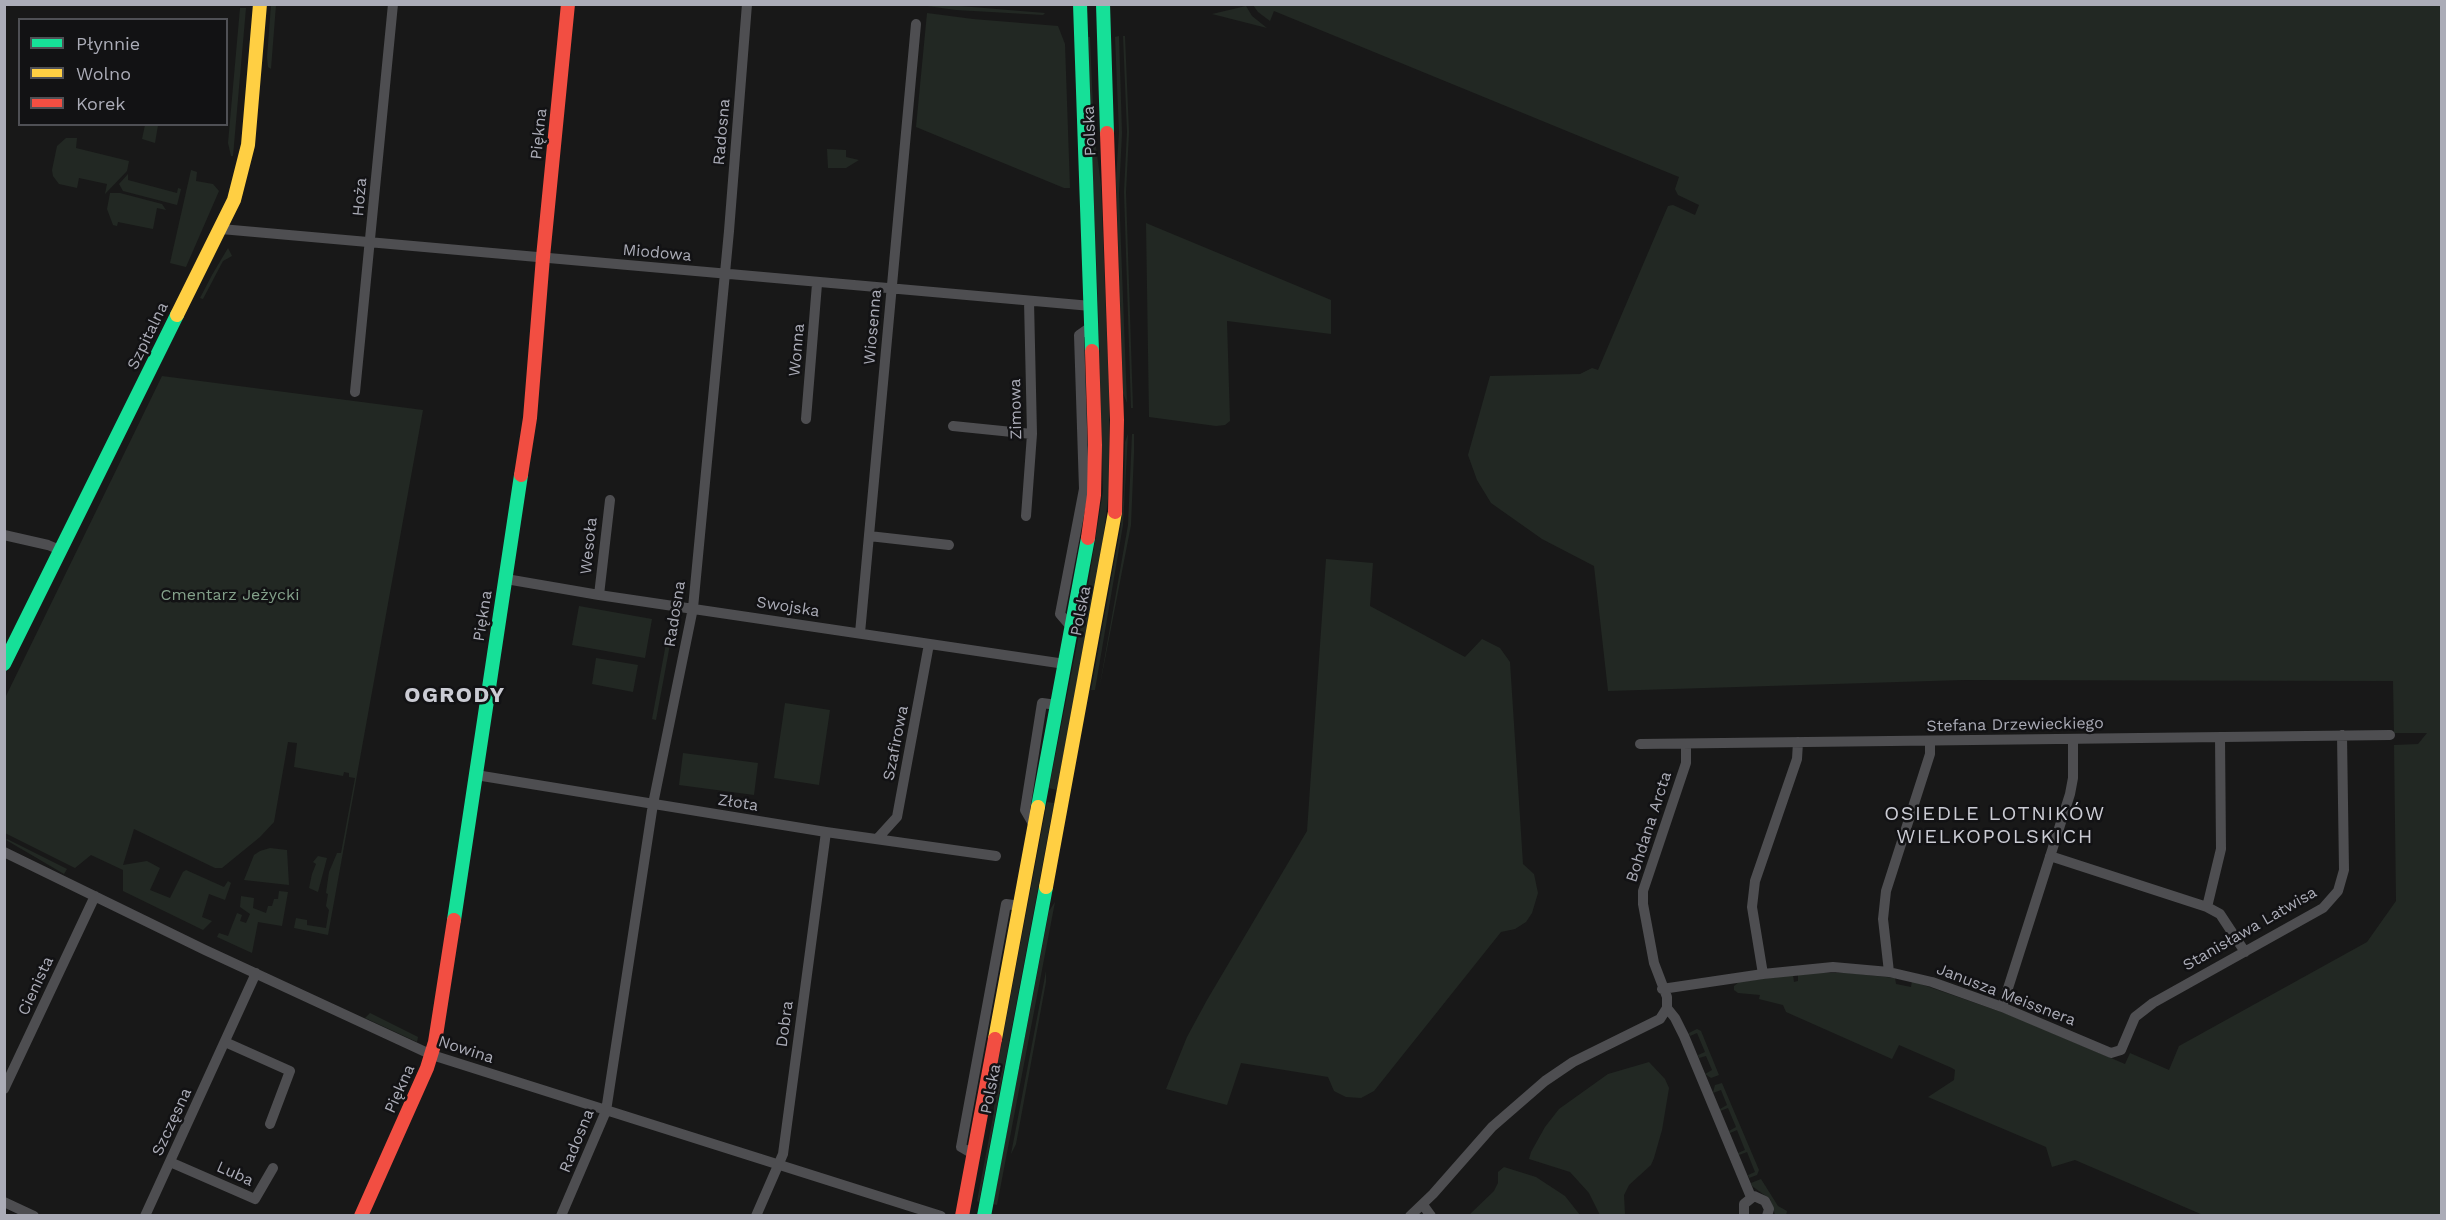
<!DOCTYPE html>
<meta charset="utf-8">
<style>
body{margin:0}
#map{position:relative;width:2446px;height:1220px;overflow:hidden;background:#181818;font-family:"Work Sans",sans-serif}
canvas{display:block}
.frame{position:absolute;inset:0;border:6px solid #abacb7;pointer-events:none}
.legend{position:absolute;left:18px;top:18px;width:210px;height:108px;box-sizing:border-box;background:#121214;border:2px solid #4f5055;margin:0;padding:8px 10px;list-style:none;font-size:18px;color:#abacb7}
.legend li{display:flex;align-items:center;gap:12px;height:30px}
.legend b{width:30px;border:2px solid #4f5055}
</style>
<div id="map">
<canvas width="2446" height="1220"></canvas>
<div class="frame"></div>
<ul class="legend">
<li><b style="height:8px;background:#16e098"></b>Płynnie</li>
<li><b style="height:8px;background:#ffcf43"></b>Wolno</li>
<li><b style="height:8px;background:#f24e42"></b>Korek</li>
</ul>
</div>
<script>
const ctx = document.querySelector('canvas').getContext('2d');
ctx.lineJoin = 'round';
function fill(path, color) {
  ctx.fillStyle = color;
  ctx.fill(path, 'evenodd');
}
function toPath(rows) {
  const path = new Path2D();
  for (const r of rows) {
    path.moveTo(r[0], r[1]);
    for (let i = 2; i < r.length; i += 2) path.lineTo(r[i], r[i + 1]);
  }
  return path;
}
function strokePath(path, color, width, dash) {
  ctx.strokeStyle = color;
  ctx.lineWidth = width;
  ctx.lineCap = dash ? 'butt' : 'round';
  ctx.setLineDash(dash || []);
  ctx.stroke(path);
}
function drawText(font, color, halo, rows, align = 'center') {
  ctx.font = font + ' "Work Sans",sans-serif';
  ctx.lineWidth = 5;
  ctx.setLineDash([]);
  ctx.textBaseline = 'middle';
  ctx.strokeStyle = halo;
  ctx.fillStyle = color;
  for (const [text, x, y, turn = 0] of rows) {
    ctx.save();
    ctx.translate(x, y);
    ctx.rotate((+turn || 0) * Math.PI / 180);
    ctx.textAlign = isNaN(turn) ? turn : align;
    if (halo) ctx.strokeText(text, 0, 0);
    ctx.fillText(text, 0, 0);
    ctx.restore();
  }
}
const green = toPath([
 [271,5,276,5,271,69,268,67,267,57],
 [920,5,948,5,1045,13,1043,15,956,10],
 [1253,5,2441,5,2441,1215,2203,1215,2075,1160,2052,1167,2046,1147,1928,1097,1954,1080,1955,1070,1952,1068,1899,1045,1892,1059,1786,1012,1783,1005,1759,999,1760,995,1738,993,1734,990,1734,986,1739,982,1793,975,1794,982,1798,981,1798,975,1815,973,1849,973,1895,978,1896,984,1911,987,1912,981,2010,1015,2125,1064,2130,1053,2169,1070,2179,1046,2367,942,2396,901,2394,745,2418,744,2427,733,2394,733,2393,681,1963,680,1608,691,1594,566,1542,539,1491,503,1477,480,1468,455,1490,376,1580,374,1592,368,1598,370,1668,206,1673,205,1695,215,1699,205,1678,195,1675,189,1679,177,1274,11,1270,21,1258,12],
 [1246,6,1252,16,1267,28,1212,14],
 [240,8,246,8,233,156,231,156,228,143],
 [927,13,973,19,1058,26,1065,44,1070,188,1064,188,916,127],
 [1119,36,1122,133,1119,193,1127,403,1123,393,1116,179,1119,132,1115,37],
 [1123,36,1125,36,1129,132,1126,192,1133,408,1131,408,1124,192,1127,132],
 [1087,37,1090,37,1094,131,1101,185,1109,392,1109,491,1101,555,1057,790,1049,788,1086,598,1103,491,1098,304],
 [145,125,158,125,155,143,142,139],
 [66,138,77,138,76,148,129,161,127,171,105,194,107,184,79,178,77,188,59,184,53,176,52,170,57,146],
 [827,149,846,150,846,157,859,160,846,168,828,168],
 [191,170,197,172,196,181,213,184,219,191,186,267,170,263],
 [128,174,128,180,177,193,178,188,181,189,177,205,123,191,119,184],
 [110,193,120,193,162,204,166,210,157,208,153,229,118,222,117,226,113,225,107,209],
 [1146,223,1331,300,1331,334,1227,321,1230,421,1225,425,1216,426,1149,417],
 [228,248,232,256,223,261,203,299,200,298,212,275],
 [162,376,423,410,328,935,294,928,296,918,307,920,307,925,326,928,329,910,326,906,328,894,326,893,329,872,337,853,341,853,355,778,349,777,349,773,344,772,343,776,294,767,297,743,288,742,274,822,260,837,222,868,215,868,134,829,123,865,147,861,160,868,150,890,170,898,183,872,186,870,224,887,228,881,231,883,225,900,209,894,202,917,212,921,203,930,123,891,123,870,91,855,75,868,5,833,5,698],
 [1128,434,1123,525,1095,690,1091,690,1121,525,1124,491,1125,442],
 [1132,434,1134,434,1134,453,1131,525,1099,690,1128,525],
 [1326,559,1373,563,1370,606,1465,657,1482,639,1500,648,1510,662,1523,864,1534,874,1538,893,1532,913,1526,922,1515,929,1501,932,1374,1091,1361,1098,1346,1097,1334,1091,1328,1077,1241,1063,1227,1105,1166,1089,1187,1037,1207,1000,1307,831],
 [579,606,652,619,645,658,572,645],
 [670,622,674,623,656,720,652,719],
 [596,658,638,665,633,692,592,684],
 [785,703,830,710,819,785,774,778],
 [683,753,758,763,754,795,679,785],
 [1047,802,1054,803,979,1202,977,1201,993,1117,998,1063],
 [7,839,67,869,64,874,6,840],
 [270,848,287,850,289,885,244,880,254,855,260,851],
 [318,856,327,858,318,892,309,888,312,874,316,864,313,862],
 [279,891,288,892,282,926,258,922,252,953,217,937,219,933,228,936,237,913,242,915,240,921,246,923,250,914,240,907,241,896,254,898,253,908,266,913,268,906,272,906,274,899,278,899],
 [1055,902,997,1205,993,1204,1049,911],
 [1046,971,1046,982,1016,1144,1011,1154],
 [370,1013,418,1037,417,1042,365,1018],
 [1697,1029,1701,1031,1719,1075,1711,1078,1705,1074,1712,1070,1706,1056,1699,1058,1698,1055,1705,1052,1697,1033,1690,1036,1689,1033],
 [1649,1062,1665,1079,1669,1088,1662,1130,1654,1158,1651,1165,1629,1185,1624,1195,1625,1215,1600,1215,1589,1193,1570,1172,1529,1159,1531,1152,1545,1127,1559,1109,1608,1074],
 [1722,1083,1759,1170,1757,1175,1749,1178,1748,1175,1755,1172,1747,1152,1739,1155,1738,1153,1745,1150,1737,1130,1730,1133,1729,1131,1736,1127,1728,1108,1720,1111,1720,1109,1727,1105,1721,1090,1713,1093,1715,1085],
 [1504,1167,1536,1177,1565,1196,1580,1215,1469,1215,1494,1191,1498,1183,1498,1172],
 [1761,1179,1778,1206,1787,1211,1786,1215,1775,1215,1770,1199,1752,1186,1751,1183]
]);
const street = toPath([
 [221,229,1091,306],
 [355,392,393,4],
 [806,419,817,284],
 [953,426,1032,434],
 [1026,516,1032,434,1029,301],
 [4,535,48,545,60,550],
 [869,536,949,545],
 [506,579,599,595,1065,664],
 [599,595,610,500],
 [1072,628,1060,614,1084,489,1079,335,1092,326],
 [860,633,916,24],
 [1640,744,2390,735],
 [476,775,826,832,996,856],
 [1035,827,1025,810,1042,703,1057,705],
 [877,839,897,817,929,644],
 [4,852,205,950,432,1055,941,1216],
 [2050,856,2207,907,2220,914,2245,952],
 [2207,907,2221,849,2220,737],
 [1889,972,1883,919,1886,891,1930,754,1930,741],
 [1763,974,1752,907,1755,881,1797,759,1798,742],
 [1662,989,1763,974,1833,967,1889,972,1932,982,2002,1007,2111,1053,2121,1050,2135,1017,2153,1003,2323,908,2338,891,2344,870,2342,735],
 [2002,1007,2070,794,2073,778,2073,739],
 [1667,1008,1667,997,1654,963,1643,904,1643,891,1686,763,1686,744],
 [1667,1008,1675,1018,1684,1036,1751,1197],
 [225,1042,290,1071,270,1124],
 [4,1089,95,896],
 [973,1154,961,1147,1006,904,1020,906],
 [170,1162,255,1199,273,1168],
 [4,1202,34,1216],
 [1423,1205,1431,1216],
 [145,1216,256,973],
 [561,1216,606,1111,653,804,693,608,729,231,747,4],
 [756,1216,783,1154,826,832],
 [1410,1216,1433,1194,1492,1127,1545,1081,1573,1062,1660,1019,1667,1008],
 [1744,1216,1744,1204,1754,1196,1765,1201,1769,1209,1767,1216]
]);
const fast = toPath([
 [1080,4,1092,351],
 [1103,4,1107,133],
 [4,664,177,315],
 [1038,807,1088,538],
 [454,920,521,475],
 [984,1216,1046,887]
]);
const slow = toPath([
 [177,315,234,200,248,145,260,4],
 [1046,887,1115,512],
 [995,1039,1038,807]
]);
const jam = toPath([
 [1107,133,1117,420,1115,512],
 [521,475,530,418,543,257,568,4],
 [1088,538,1094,495,1095,445,1092,351],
 [361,1216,427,1068,435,1042,454,920],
 [962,1216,995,1039]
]);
const streetNames = [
 ["Polska",1090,131,-92],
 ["Radosna",722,132,-85],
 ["Piękna",539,134,-84],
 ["Hoża",360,197,-85],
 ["Miodowa",657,253,5],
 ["Wiosenna",873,327,-85],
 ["Szpitalna",148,336,-64],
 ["Wonna",797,350,-85],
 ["Zimowa",1016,409,-91],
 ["Wesoła",589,546,-84],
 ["Swojska",788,607,9],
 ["Polska",1081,611,-79],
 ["Radosna",675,614,-81],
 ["Piękna",483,616,-81],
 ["Stefana Drzewieckiego",2015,725,-1],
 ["Szafirowa",896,743,-79],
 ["Złota",738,803,9],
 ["Bohdana Arcta",1649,827,-72],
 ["Stanisława Latwisa",2250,929,-30],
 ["Cienista",36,986,-65],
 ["Janusza Meissnera",2006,995,21],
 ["Dobra",785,1024,-82],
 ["Nowina",466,1050,18],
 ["Piękna",400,1089,-66],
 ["Polska",991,1089,-79],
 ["Szczęsna",172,1122,-65],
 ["Radosna",577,1141,-68],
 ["Luba",235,1174,24]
];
const parkNames = [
 ["Cmentarz Jeżycki",230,595]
];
const quarterNames = [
 ["OSIEDLE LOTNIKÓW",1995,814],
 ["WIELKOPOLSKICH",1995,837]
];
const districtNames = [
 ["OGRODY",455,696]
];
fill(green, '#222823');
strokePath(street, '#4e4e51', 10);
strokePath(fast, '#16e098', 14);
strokePath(slow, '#ffcf43', 14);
strokePath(jam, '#f24e42', 14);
drawText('16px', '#abacb7', '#121214', streetNames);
drawText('16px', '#83a08a', '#121214', parkNames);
ctx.letterSpacing = '1.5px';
drawText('20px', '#cbccd4', '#121214', quarterNames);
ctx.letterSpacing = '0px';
ctx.letterSpacing = '1.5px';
drawText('bold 22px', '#cbccd4', '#121214', districtNames);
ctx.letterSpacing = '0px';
</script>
